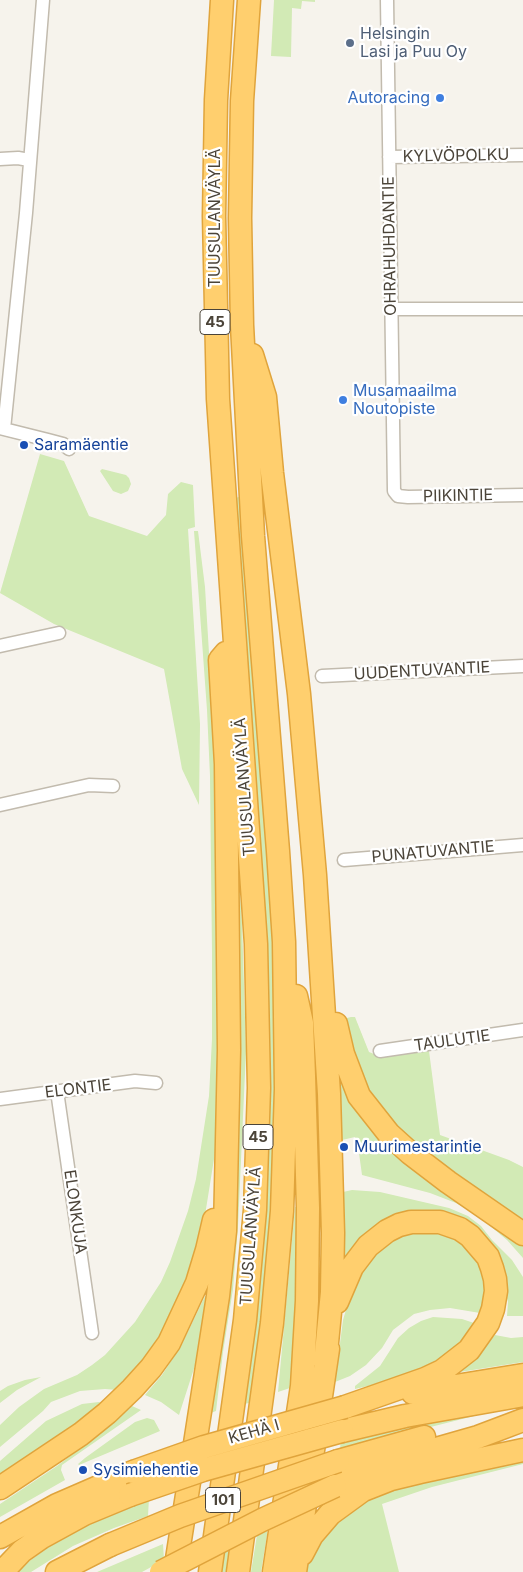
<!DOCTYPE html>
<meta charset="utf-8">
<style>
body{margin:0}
canvas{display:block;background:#f6f3ec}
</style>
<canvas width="523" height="1572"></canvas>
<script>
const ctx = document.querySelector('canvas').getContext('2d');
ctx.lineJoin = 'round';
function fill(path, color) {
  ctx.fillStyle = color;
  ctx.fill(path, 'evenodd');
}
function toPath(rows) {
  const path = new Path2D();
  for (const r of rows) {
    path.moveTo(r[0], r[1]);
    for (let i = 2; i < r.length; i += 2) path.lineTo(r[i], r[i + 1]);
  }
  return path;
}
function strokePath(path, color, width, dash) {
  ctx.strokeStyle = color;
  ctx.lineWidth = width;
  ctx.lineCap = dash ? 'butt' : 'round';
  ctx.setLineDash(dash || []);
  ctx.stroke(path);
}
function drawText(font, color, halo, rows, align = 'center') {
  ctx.font = font + ' Inter,sans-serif';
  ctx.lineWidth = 4.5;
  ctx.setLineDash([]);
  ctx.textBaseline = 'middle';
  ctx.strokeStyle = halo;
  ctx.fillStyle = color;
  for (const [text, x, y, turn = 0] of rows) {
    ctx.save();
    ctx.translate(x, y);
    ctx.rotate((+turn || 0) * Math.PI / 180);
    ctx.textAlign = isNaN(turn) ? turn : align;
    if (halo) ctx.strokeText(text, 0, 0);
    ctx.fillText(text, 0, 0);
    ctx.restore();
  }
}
const green = toPath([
 [274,0,315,0,315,2,302,1,301,9,292,8,291,57,271,56],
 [40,454,64,461,89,516,147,536,166,515,168,494,181,482,193,485,195,527,188,529,200,724,199,805,182,769,164,669,54,624,0,593],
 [102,469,126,475,129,478,131,484,128,491,121,494,113,491,100,471],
 [239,497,274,943,276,1024,274,1155,268,1268,252,1402,245,1404,255,1321,265,1210,271,1088,267,944,235,498],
 [194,531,198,531,205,587,216,769,221,1015,218,1134,202,1234,177,1308,154,1348,118,1390,105,1389,80,1391,51,1402,43,1411,0,1447,0,1425,19,1407,44,1389,77,1375,92,1365,105,1355,135,1322,161,1282,170,1262,188,1211,196,1179,209,1096,212,1039,212,953,210,776,207,710],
 [238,866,242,922,246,1051,238,1226,233,1289,223,1352,216,1411,203,1416],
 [351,1017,355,1017,369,1052,379,1056,429,1051,440,1135,509,1160,523,1167,523,1224,395,1128,367,1093,343,1019],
 [337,1054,354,1100,523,1241,523,1258,507,1240,477,1215,456,1203,430,1193,362,1175,359,1153,355,1137,342,1140,336,1095],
 [352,1190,380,1192,449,1208,468,1216,481,1226,492,1240,512,1260,523,1277,523,1316,507,1316,508,1302,504,1287,432,1214,339,1275,343,1192],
 [295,1207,299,1208,295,1344,290,1388,278,1392],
 [421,1229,457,1237,476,1255,488,1288,480,1313,450,1308,430,1310,414,1314,393,1330,382,1348,366,1365,350,1376,335,1382,343,1320,357,1272,386,1239],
 [205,1296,208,1297,200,1350,179,1415,161,1402,145,1395,162,1375,182,1344],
 [433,1317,462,1319,477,1324,456,1349,432,1369,411,1376,355,1389,355,1386,380,1366,398,1338,409,1328,421,1321],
 [495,1335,511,1338,523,1337,523,1362,460,1372],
 [41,1377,17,1390,0,1403,0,1391,8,1386,25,1380],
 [99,1402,104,1404,64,1433,0,1475,0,1461,46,1421,82,1404],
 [132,1406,141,1410,62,1465,61,1470,65,1480,0,1517,0,1504,57,1466,112,1424],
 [484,1410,474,1416,340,1450,341,1439],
 [147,1418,154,1420,160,1431,79,1465,78,1464,85,1458,135,1422],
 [523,1456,523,1464,432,1487,382,1504,399,1572,304,1572,311,1553,336,1519,378,1492],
 [149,1498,148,1516,114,1528,73,1546,31,1572,16,1572,24,1565,72,1530],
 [268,1529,261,1572,251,1572,257,1535],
 [163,1544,164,1560,142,1572,97,1572],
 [229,1548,226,1572,219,1572,222,1552]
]);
const street = toPath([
 [387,0,394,491,398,496,408,497,523,495],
 [389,157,523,155],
 [0,159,18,158,29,160],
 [391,309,523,309],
 [0,428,48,440,63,444,69,449],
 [4,429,26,213,43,0],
 [0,646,59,633],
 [322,676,523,666],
 [0,805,89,785,113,786],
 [344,860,523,845],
 [380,1051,523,1030],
 [57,1091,92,1333],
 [0,1099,135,1081,156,1083]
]);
const highway = toPath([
 [252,355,265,397,272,473,299,694,315,875,329,1094,333,1233,332,1292,325,1363],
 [336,1024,343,1054,359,1096,389,1134,410,1153,448,1182,523,1234],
 [337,1302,352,1267,368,1246,387,1231,399,1225,411,1222,440,1222,460,1229,470,1236,488,1257,492,1268,495,1279,496,1291,493,1309,488,1323,469,1350,442,1371,425,1379,345,1407],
 [413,1393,523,1375],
 [342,1431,405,1416,523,1395],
 [338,1461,424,1437],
 [335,1486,401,1459,478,1437,523,1420],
 [0,1488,81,1434,107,1413,132,1389,151,1368,169,1343,197,1283,207,1250,214,1220],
 [0,1537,57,1505,133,1472],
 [302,1554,312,1535,330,1514,363,1490,391,1479,420,1472,523,1450],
 [2,1572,22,1551,42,1537,84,1514,130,1495],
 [57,1572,110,1545],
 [175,1572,218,1296,225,1231,229,1050,226,764,220,660,226,653],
 [210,1572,245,1320,255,1210,259,1088,256,944,218,399,214,216,216,100,222,0],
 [238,1572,272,1323,282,1211,286,1089,284,942,278,851,253,536,242,325,240,218,242,101,249,0],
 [274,1572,302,1386,307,1301,308,1208,304,1076,302,1023,296,996],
 [295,1572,328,1349]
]);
const highwayBridge = toPath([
 [133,1472,204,1447,345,1407],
 [130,1495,203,1470,342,1431],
 [110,1545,180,1516,338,1461],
 [161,1572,262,1520,335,1486]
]);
const markers = [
 [350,43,5,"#5c6f8a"],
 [440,98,5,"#3f7fe0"],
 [343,400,5,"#3f7fe0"],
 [24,445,5,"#1a4fb4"],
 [344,1147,5,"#1a4fb4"],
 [83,1470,5,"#1a4fb4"]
];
const shields = [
 [215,322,30],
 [258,1137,30],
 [223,1500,35]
];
const shieldNames = [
 ["45",215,322],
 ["45",258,1137],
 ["101",223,1500]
];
const serviceNames = [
 ["Helsingin",360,34],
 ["Lasi ja Puu Oy",360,52]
];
const shopNames = [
 ["Autoracing",430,98],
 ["Musamaailma",353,391,"left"],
 ["Noutopiste",353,409,"left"]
];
const streetNames = [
 ["KYLVÖPOLKU",456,156,-1],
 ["TUUSULANVÄYLÄ",215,218,-90],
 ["OHRAHUHDANTIE",390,246,-91],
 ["PIIKINTIE",458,496,-1],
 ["UUDENTUVANTIE",422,671,-3],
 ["TUUSULANVÄYLÄ",245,787,-94],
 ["PUNATUVANTIE",433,852,-5],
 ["TAULUTIE",452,1041,-8],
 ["ELONTIE",78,1089,-7],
 ["ELONKUJA",75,1212,82],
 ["TUUSULANVÄYLÄ",251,1236,-86],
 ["KEHÄ I",254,1432,-16]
];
const transitNames = [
 ["Saramäentie",34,445],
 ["Muurimestarintie",354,1147],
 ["Sysimiehentie",93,1470]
];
fill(green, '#d2eab5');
strokePath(street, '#c2bbae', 15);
strokePath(highway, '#e0a43c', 25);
strokePath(street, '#fff', 12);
strokePath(highway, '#ffcf6e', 22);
strokePath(highwayBridge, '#e0a43c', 25, []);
strokePath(highwayBridge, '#ffcf6e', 22);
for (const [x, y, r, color] of markers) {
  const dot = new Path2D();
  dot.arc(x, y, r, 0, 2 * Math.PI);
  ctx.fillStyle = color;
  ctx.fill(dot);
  strokePath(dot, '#fff', 2);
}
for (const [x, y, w] of shields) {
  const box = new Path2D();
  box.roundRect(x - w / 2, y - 12.5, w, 25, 4);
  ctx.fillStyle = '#fff';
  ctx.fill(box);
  strokePath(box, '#4b4439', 1);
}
drawText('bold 15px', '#4b4439', null, shieldNames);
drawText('16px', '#4e5e75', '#fff', serviceNames, 'left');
drawText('16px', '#366cbe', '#fff', shopNames, 'right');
drawText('16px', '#4b4439', '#fff', streetNames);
drawText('16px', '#164399', '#fff', transitNames, 'left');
</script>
